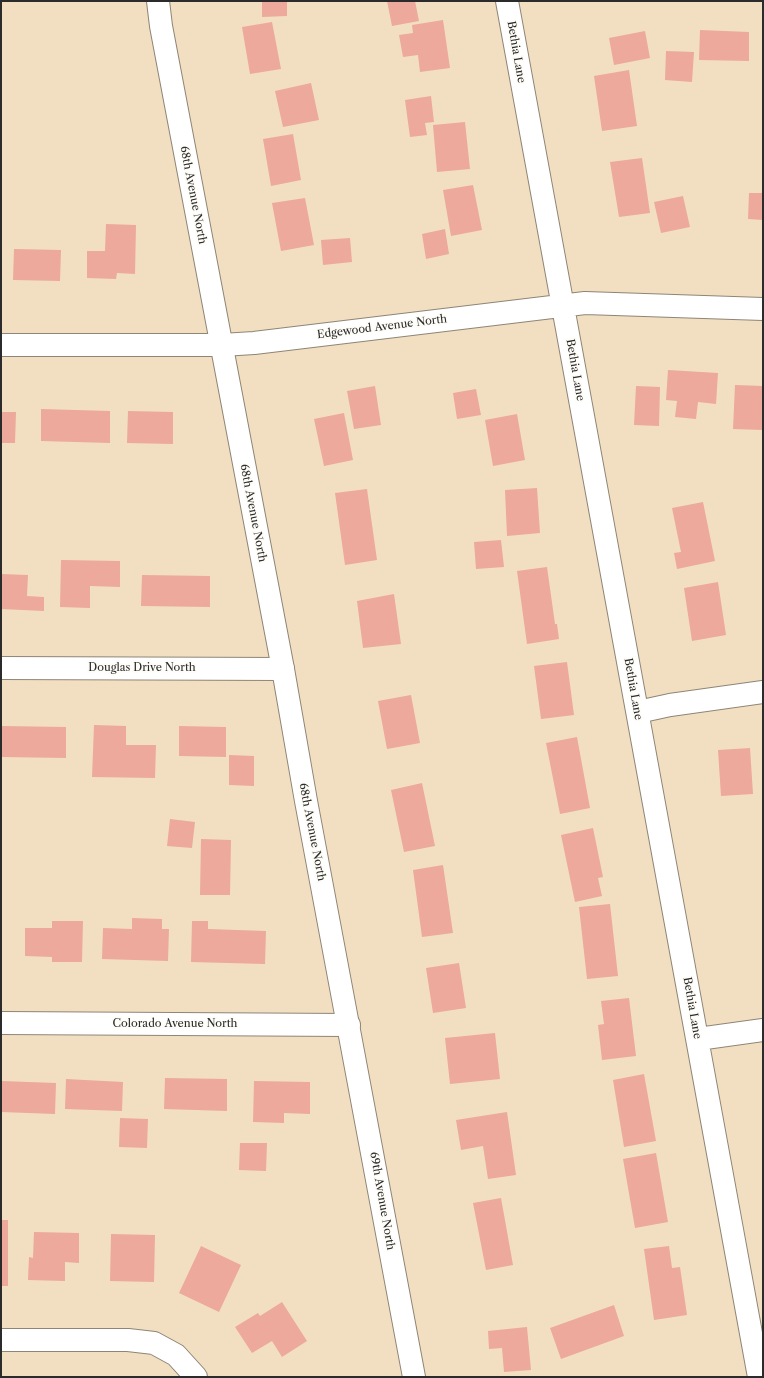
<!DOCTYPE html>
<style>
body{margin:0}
#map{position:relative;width:764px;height:1378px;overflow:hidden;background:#f2dfc1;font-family:"Libre Caslon Text",serif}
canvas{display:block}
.frame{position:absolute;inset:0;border:2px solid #2b2b2b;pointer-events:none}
</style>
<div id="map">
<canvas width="764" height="1378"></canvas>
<div class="frame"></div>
</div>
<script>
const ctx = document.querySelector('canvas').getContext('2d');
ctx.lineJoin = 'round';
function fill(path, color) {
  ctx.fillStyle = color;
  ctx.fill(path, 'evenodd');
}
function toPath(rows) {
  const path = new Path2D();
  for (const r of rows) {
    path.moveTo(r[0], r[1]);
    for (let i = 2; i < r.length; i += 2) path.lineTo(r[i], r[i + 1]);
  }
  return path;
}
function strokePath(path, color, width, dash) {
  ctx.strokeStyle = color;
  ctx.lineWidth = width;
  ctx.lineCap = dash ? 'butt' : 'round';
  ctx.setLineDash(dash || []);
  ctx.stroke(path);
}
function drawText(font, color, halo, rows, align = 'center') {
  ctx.font = font + ' "Libre Caslon Text",serif';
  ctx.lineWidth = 3.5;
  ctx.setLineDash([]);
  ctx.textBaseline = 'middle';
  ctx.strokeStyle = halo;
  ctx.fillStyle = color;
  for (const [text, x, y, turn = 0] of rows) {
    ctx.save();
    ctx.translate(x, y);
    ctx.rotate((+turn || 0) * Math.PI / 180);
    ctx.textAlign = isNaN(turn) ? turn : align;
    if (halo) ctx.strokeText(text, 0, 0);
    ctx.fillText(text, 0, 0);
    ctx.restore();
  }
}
const building = toPath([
 [262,1,287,1,287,16,262,17],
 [387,1,415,1,419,21,392,26],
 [443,20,450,68,420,72,418,55,403,57,399,35,413,33,412,25],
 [272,22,281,69,250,74,242,27],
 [700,30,749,32,749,61,699,60],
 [645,31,650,58,614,65,609,38],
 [666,51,694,52,692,82,665,80],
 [629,70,637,126,602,131,594,76],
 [311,83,319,120,283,127,275,91],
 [431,96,434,122,425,123,427,135,410,137,405,100],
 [465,122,470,169,437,172,433,125],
 [293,134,301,180,271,186,263,139],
 [642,158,650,213,619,217,610,162],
 [473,185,482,230,451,236,443,190],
 [749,193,763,193,763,220,748,219],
 [683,196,690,227,661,233,654,202],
 [305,198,314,245,281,251,272,203],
 [106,224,136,225,135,274,117,273,116,279,87,278,87,251,105,251],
 [445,229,449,254,426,259,422,234],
 [350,238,352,262,323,265,321,240],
 [14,249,61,250,60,281,13,280],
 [668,370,718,373,716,404,698,402,696,419,675,417,677,401,666,400],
 [735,385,763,386,763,430,733,429],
 [375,386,381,425,354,429,347,391],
 [636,386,660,387,659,426,634,425],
 [476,389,481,415,457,419,453,393],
 [41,409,110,411,110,443,41,441],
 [128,411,173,412,173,444,127,443],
 [1,412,16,412,15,443,1,443],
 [344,413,353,460,324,466,314,419],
 [517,414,525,460,493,466,485,420],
 [537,488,540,533,507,536,505,490],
 [367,489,377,560,345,565,335,493],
 [703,502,715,561,677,569,674,553,681,552,672,508],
 [501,540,504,567,476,569,474,542],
 [61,560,120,561,120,587,90,586,90,608,60,607],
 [547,567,555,624,557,624,559,639,527,644,517,571],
 [1,574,28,575,27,596,44,597,44,611,1,609],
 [142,575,210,576,210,607,141,606],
 [718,582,726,635,692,641,684,588],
 [394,594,401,644,363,648,357,601],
 [567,662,574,715,541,719,534,666],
 [411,695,420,743,387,749,378,701],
 [94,725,126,726,126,745,156,745,155,778,92,777],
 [1,726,66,727,66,758,1,757],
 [179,726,226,727,226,757,179,756],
 [577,737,590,808,560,814,546,743],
 [750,748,753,794,721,796,718,750],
 [229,755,254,756,254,786,229,785],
 [422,783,435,846,404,852,391,790],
 [170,819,195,822,192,848,167,846],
 [593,828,603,877,598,878,602,896,575,902,561,835],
 [201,839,231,840,230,895,200,895],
 [443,865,453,933,422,937,413,870],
 [610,904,618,976,587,979,579,907],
 [132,918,162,919,162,929,169,929,168,961,102,959,103,928,132,929],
 [52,921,83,921,82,962,52,962,52,957,25,956,25,928,52,928],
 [192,921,208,921,208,929,266,931,265,964,191,962],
 [459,963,466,1008,433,1013,426,968],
 [629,998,636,1056,602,1060,598,1025,604,1024,601,1001],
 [495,1033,500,1079,450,1084,445,1038],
 [644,1074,656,1141,624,1147,613,1080],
 [165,1078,227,1079,227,1111,164,1109],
 [66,1079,123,1082,122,1111,65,1109],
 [1,1081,56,1083,55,1114,1,1112],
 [254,1081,310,1082,310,1114,284,1113,284,1123,253,1122],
 [507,1112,516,1175,488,1179,483,1146,461,1150,456,1120],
 [120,1118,148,1119,147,1148,119,1147],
 [240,1143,267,1143,266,1171,239,1170],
 [656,1153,668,1222,635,1228,623,1159],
 [501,1198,513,1265,486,1270,473,1203],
 [1,1220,8,1220,8,1286,1,1286],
 [34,1232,79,1233,79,1263,65,1262,65,1281,28,1280,29,1257,33,1258],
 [111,1234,155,1235,154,1282,110,1281],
 [201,1246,241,1265,219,1312,179,1293],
 [669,1246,672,1268,680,1267,687,1315,654,1320,644,1249],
 [282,1302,307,1341,282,1357,272,1341,252,1353,235,1327,258,1313,260,1316],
 [614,1305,624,1336,561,1359,550,1328],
 [527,1327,531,1370,504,1372,502,1348,489,1349,488,1331]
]);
const minor = toPath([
 [507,1,759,1377],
 [1,345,222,345,254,343,585,303,763,309],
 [1,668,283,669],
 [638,712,670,705,763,692],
 [1,1023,349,1025],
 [698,1039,763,1030],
 [1,1340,128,1340,154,1343,176,1355,196,1377]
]);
const tertiary = toPath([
 [158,1,161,26,283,669,306,801,414,1377]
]);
const streetNames = [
 ["Bethia Lane",516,52,80],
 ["68th Avenue North",193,195,79],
 ["Edgewood Avenue North",382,327,-7],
 ["Bethia Lane",575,370,80],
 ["68th Avenue North",253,513,79],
 ["Douglas Drive North",142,668],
 ["Bethia Lane",633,689,80],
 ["68th Avenue North",312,832,79],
 ["Bethia Lane",692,1008,80],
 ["Colorado Avenue North",175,1024],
 ["69th Avenue North",382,1201,80]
];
fill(building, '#eca99c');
strokePath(minor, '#8e8576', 24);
strokePath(tertiary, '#8e8576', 24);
strokePath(minor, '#fff', 22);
strokePath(tertiary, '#fff', 22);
drawText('11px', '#2b2b2b', '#fdfcf7', streetNames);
</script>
